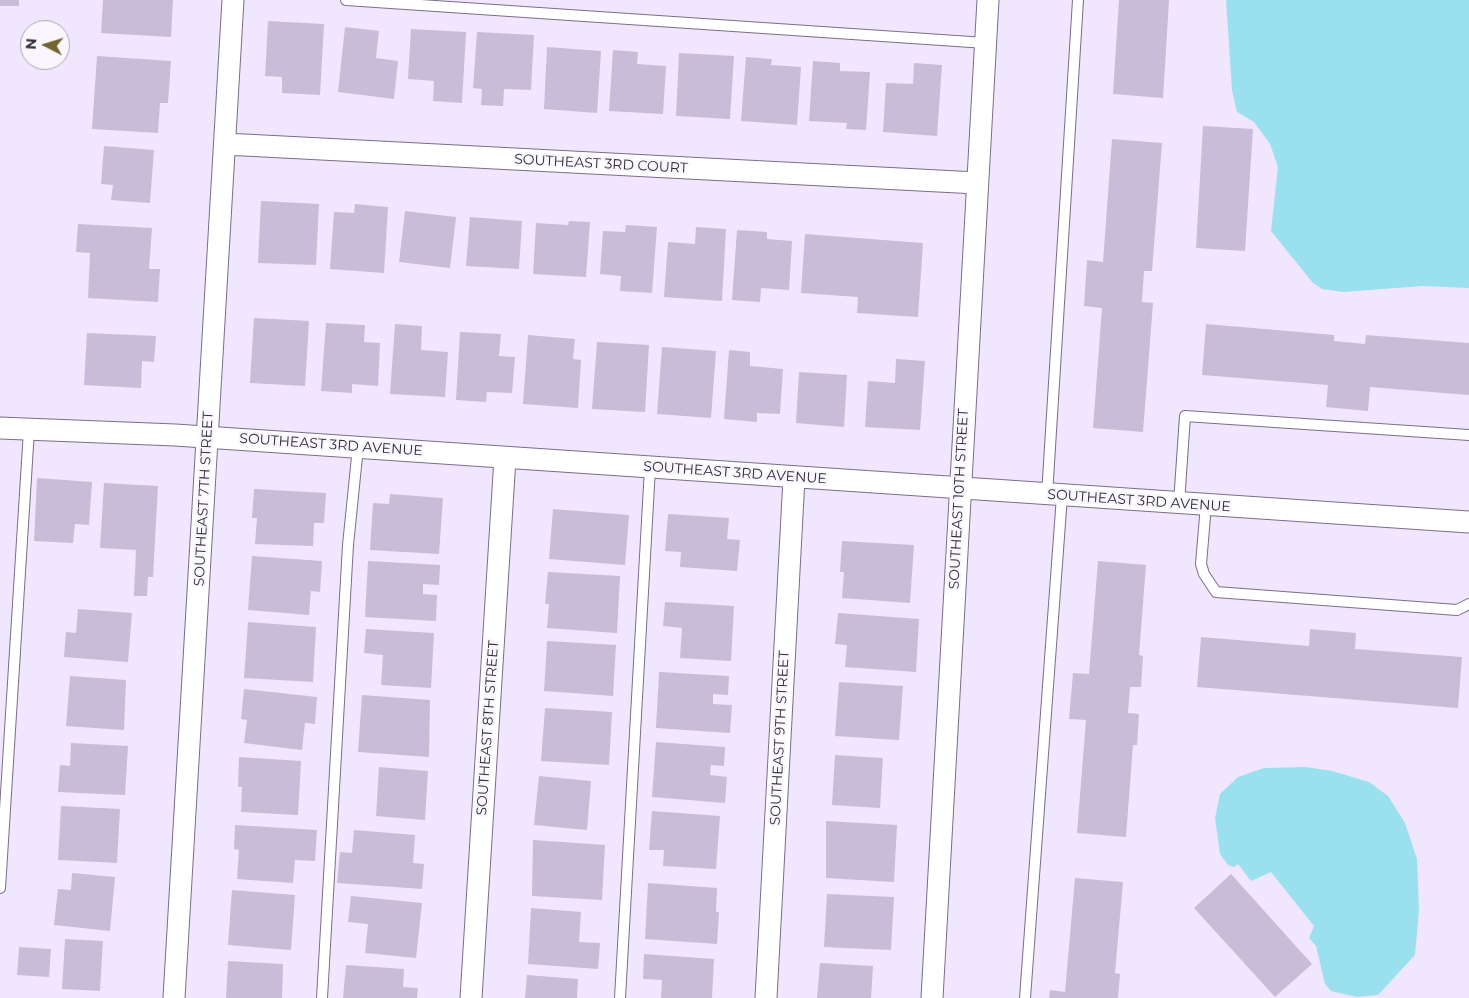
<!DOCTYPE html>
<style>
body{margin:0}
#map{position:relative;width:1469px;height:998px;overflow:hidden;background:#f0e6fe;font-family:Montserrat,sans-serif}
canvas{display:block}
.north{position:absolute;left:20px;top:20px;width:50px;height:50px;box-sizing:border-box;background:#f9f7fd;border:1px solid #a9a6ae;border-radius:50%;rotate:275deg;font-size:14px;font-weight:700;line-height:20px;text-align:center;color:#312c37}
.north::after{content:'';display:block;margin:auto;width:18px;height:22px;background:#746432;clip-path:polygon(50% 0,100% 100%,50% 72%,0 100%)}
</style>
<div id="map">
<canvas width="1469" height="998"></canvas>
<div class="north">N</div>
</div>
<script>
const ctx = document.querySelector('canvas').getContext('2d');
ctx.lineJoin = 'round';
function fill(path, color) {
  ctx.fillStyle = color;
  ctx.fill(path, 'evenodd');
}
function toPath(rows) {
  const path = new Path2D();
  for (const r of rows) {
    path.moveTo(r[0], r[1]);
    for (let i = 2; i < r.length; i += 2) path.lineTo(r[i], r[i + 1]);
  }
  return path;
}
function strokePath(path, color, width, dash) {
  ctx.strokeStyle = color;
  ctx.lineWidth = width;
  ctx.lineCap = dash ? 'butt' : 'round';
  ctx.setLineDash(dash || []);
  ctx.stroke(path);
}
function drawText(font, color, halo, rows, align = 'center') {
  ctx.font = font + ' Montserrat,sans-serif';
  ctx.lineWidth = 5;
  ctx.setLineDash([]);
  ctx.textBaseline = 'middle';
  ctx.strokeStyle = halo;
  ctx.fillStyle = color;
  for (const [text, x, y, turn = 0] of rows) {
    ctx.save();
    ctx.translate(x, y);
    ctx.rotate((+turn || 0) * Math.PI / 180);
    ctx.textAlign = isNaN(turn) ? turn : align;
    if (halo) ctx.strokeText(text, 0, 0);
    ctx.fillText(text, 0, 0);
    ctx.restore();
  }
}
const water = toPath([
 [1226,0,1469,0,1469,288,1422,286,1343,292,1322,289,1313,283,1271,231,1278,167,1270,144,1254,122,1237,112,1232,90],
 [1306,767,1332,771,1369,782,1388,796,1405,823,1417,859,1419,910,1415,955,1378,995,1357,997,1331,991,1325,984,1316,946,1309,938,1314,926,1271,872,1251,881,1238,864,1234,867,1228,865,1220,854,1215,818,1220,794,1238,777,1264,768]
]);
const building = toPath([
 [0,0,19,0,19,6,0,6],
 [103,0,173,0,171,37,101,33],
 [1119,0,1169,0,1163,98,1113,94],
 [268,21,324,24,320,95,282,93,282,77,265,76],
 [345,27,379,31,376,58,398,61,394,99,338,92],
 [411,29,466,32,462,103,433,101,434,81,408,79],
 [477,32,534,35,531,90,504,89,503,106,481,105,482,89,473,88],
 [547,47,601,51,597,113,544,109],
 [613,50,638,52,637,64,666,66,663,114,609,111],
 [679,53,734,56,730,119,676,116],
 [97,56,171,61,168,103,160,103,158,133,92,129],
 [746,57,772,59,771,65,801,67,797,125,741,121],
 [813,61,840,63,840,71,870,72,866,130,846,129,847,123,809,121],
 [914,63,942,65,937,136,883,132,886,83,913,84],
 [1203,126,1253,129,1245,251,1196,248],
 [1112,139,1162,143,1152,271,1144,271,1142,302,1153,303,1143,432,1093,428,1102,308,1084,306,1087,260,1103,262],
 [104,146,154,150,150,203,111,200,113,185,101,184],
 [261,201,319,204,316,265,258,263],
 [355,204,388,207,384,273,330,269,334,212,354,213],
 [405,211,456,217,450,268,399,262],
 [470,217,522,221,519,269,466,266],
 [569,221,590,222,586,277,533,274,536,223,568,225],
 [78,224,152,228,149,269,160,269,158,302,88,298,90,253,76,252],
 [626,225,657,227,652,293,620,291,621,276,600,274,603,231,625,232],
 [696,227,726,229,722,301,664,297,668,242,695,244],
 [737,230,767,232,767,239,792,241,789,290,761,288,760,302,732,300],
 [805,234,923,243,918,317,857,313,858,297,801,293],
 [254,318,309,321,305,386,250,383],
 [326,323,365,325,364,342,380,343,378,386,352,384,352,393,321,391],
 [395,324,422,326,421,350,448,352,445,397,390,394],
 [1206,324,1334,335,1334,341,1365,344,1366,335,1469,343,1469,395,1370,387,1368,411,1326,407,1328,385,1202,375],
 [460,332,501,334,499,356,515,357,512,393,487,392,486,402,456,400],
 [87,333,156,336,154,362,142,361,141,388,84,385],
 [528,335,575,339,573,359,581,360,578,408,523,404],
 [597,342,649,345,645,412,592,409],
 [662,347,716,351,711,418,657,414],
 [729,350,750,352,750,366,783,369,780,414,757,413,757,422,724,419],
 [896,359,925,361,920,430,865,427,868,381,895,383],
 [799,372,847,375,844,427,796,423],
 [37,478,92,482,89,525,75,524,73,543,34,541],
 [104,483,158,486,153,577,148,577,147,596,134,596,136,550,100,548],
 [254,489,326,493,324,523,314,523,313,546,255,544,257,518,252,518],
 [390,494,443,498,439,554,370,550,373,503,389,504],
 [553,509,629,515,625,565,549,559],
 [668,514,729,518,727,539,740,540,737,571,680,567,681,552,665,551],
 [842,541,914,545,910,603,842,598,844,572,840,572],
 [252,556,322,561,320,592,311,591,309,615,248,610],
 [368,561,440,565,439,585,423,584,423,594,437,595,436,621,365,617],
 [1098,561,1146,565,1139,655,1143,656,1141,687,1130,687,1128,713,1139,714,1137,745,1133,745,1126,837,1077,833,1086,720,1069,719,1073,673,1089,674],
 [548,572,620,576,617,633,547,628,549,604,545,604],
 [665,602,734,606,731,661,680,658,682,628,663,626],
 [78,609,132,613,128,662,64,657,66,632,76,633],
 [838,613,919,619,916,672,845,667,847,645,835,644],
 [248,622,316,627,313,682,244,678],
 [366,629,434,633,431,688,381,685,383,655,364,653],
 [1310,629,1356,633,1355,649,1462,657,1458,708,1197,687,1201,637,1309,646],
 [547,641,616,645,613,696,544,691],
 [659,672,729,676,728,695,713,694,713,704,732,705,730,733,656,728],
 [70,676,126,680,124,730,66,726],
 [839,682,903,686,899,740,835,736],
 [244,689,317,697,315,724,305,723,302,750,244,743,247,720,241,719],
 [362,695,430,700,429,757,358,752],
 [545,708,612,712,609,765,541,761],
 [656,742,725,747,724,766,711,765,710,775,727,777,725,803,652,797],
 [71,743,128,746,125,795,58,792,60,765,70,766],
 [835,755,883,758,880,808,832,805],
 [239,757,301,761,298,815,241,812,242,787,238,787],
 [379,767,428,771,425,820,376,816],
 [539,776,591,781,587,830,534,825],
 [61,806,120,809,117,863,58,860],
 [652,811,720,816,716,869,663,866,664,850,649,850],
 [826,821,897,825,894,882,826,878],
 [235,825,317,830,315,861,295,860,293,883,237,879,239,850,234,849],
 [354,830,415,835,413,863,424,864,422,889,337,883,340,852,352,853],
 [533,840,605,845,602,900,532,896],
 [72,873,115,877,110,931,54,925,58,889,71,890],
 [1231,874,1312,964,1275,997,1194,908],
 [1075,878,1123,882,1115,973,1120,974,1118,998,1049,998,1050,990,1065,992],
 [648,883,717,888,716,912,719,912,717,944,645,939],
 [232,890,295,895,291,950,228,945],
 [827,894,894,897,891,950,824,947],
 [351,896,422,903,416,958,365,953,368,924,348,922],
 [531,908,581,912,579,942,600,943,598,969,528,964],
 [65,939,103,941,100,991,62,989],
 [19,947,51,949,49,977,17,975],
 [644,954,714,959,712,998,661,998,662,980,643,979],
 [228,961,283,964,282,998,226,998],
 [820,963,873,966,871,998,817,998],
 [346,965,404,969,403,987,418,988,417,998,343,998],
 [527,975,578,979,577,998,525,998]
]);
const lane = toPath([
 [346,0,986,43],
 [1047,495,1078,0],
 [1179,503,1185,416,1469,435],
 [1206,505,1201,564,1204,574,1216,592,1457,610,1469,604],
 [0,888,29,430],
 [322,998,348,545,358,447],
 [620,998,650,468],
 [1025,998,1062,496]
]);
const street = toPath([
 [225,144,977,183],
 [0,428,175,435,1469,522],
 [174,998,233,0],
 [471,998,505,458],
 [766,998,794,478],
 [932,998,988,0]
]);
const streetNames = [
 ["SOUTHEAST 3RD COURT",601,164,3],
 ["SOUTHEAST 3RD AVENUE",331,445,4],
 ["SOUTHEAST 3RD AVENUE",735,473,4],
 ["SOUTHEAST 7TH STREET",204,499,-87],
 ["SOUTHEAST 10TH STREET",959,499,-87],
 ["SOUTHEAST 3RD AVENUE",1139,501,4],
 ["SOUTHEAST 8TH STREET",488,728,-86],
 ["SOUTHEAST 9TH STREET",780,738,-87]
];
fill(water, '#9be0ee');
fill(building, '#c9bcd9');
strokePath(lane, '#7a6e89', 12);
strokePath(street, '#7a6e89', 23);
strokePath(lane, '#fff', 10);
strokePath(street, '#fff', 21);
drawText('14px', '#312c37', '#f9f7fd', streetNames);
</script>
